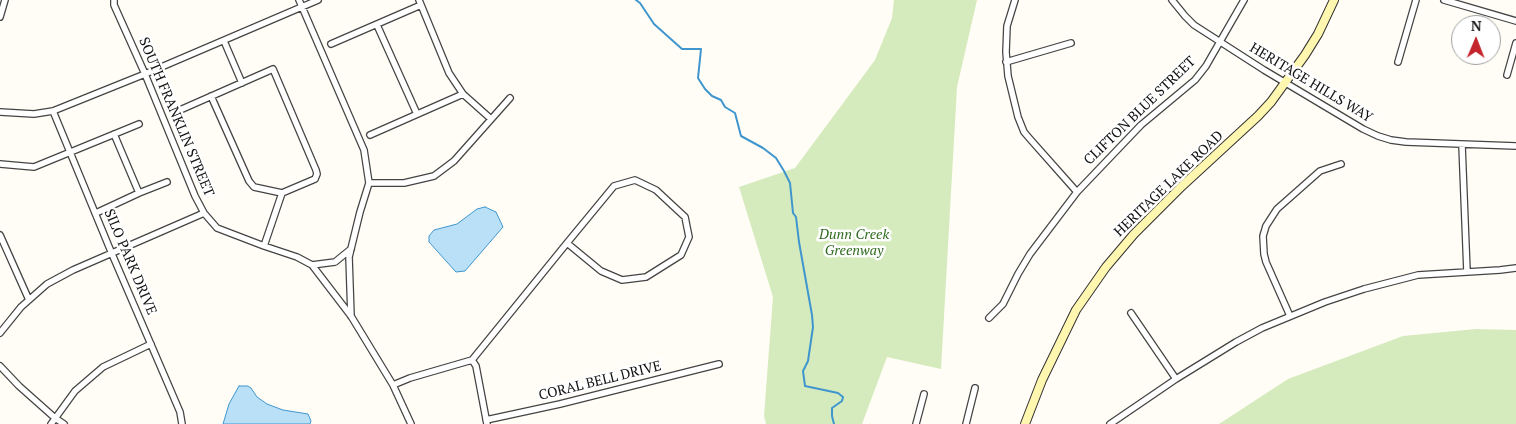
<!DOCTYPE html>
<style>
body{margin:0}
#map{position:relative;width:1516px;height:424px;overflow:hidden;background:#fffdf5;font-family:"PT Serif",serif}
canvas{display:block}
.north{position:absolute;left:1451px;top:15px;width:50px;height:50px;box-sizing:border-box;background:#fff;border:1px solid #a0a0a0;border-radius:50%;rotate:1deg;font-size:14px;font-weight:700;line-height:20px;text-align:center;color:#111}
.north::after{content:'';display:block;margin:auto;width:18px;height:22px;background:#c4262e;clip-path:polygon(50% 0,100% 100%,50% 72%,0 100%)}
</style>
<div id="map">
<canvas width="1516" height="424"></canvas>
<div class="north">N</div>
</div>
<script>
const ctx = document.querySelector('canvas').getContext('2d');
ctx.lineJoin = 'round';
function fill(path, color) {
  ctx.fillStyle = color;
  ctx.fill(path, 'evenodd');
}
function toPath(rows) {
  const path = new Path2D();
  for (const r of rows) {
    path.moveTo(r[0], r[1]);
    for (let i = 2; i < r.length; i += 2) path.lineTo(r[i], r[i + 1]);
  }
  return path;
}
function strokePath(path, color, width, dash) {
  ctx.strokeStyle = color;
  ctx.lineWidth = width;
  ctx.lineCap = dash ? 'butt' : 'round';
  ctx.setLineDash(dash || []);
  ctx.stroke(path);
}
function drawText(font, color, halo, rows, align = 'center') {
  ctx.font = font + ' "PT Serif",serif';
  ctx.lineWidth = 5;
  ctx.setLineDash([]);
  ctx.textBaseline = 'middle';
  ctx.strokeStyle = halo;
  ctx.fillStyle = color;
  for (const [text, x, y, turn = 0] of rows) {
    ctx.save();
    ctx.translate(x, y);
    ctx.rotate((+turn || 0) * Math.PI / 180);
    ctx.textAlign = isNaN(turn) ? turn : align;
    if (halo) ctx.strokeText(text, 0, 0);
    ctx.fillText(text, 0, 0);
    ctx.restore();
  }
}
const green = toPath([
 [894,0,977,0,957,87,941,369,887,357,862,424,766,424,764,416,773,297,739,187,795,168,875,60,892,18],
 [1476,329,1516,330,1516,424,1219,424,1288,379,1403,336]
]);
const water = toPath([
 [485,207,496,212,503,227,465,271,456,272,429,242,429,236,434,230,457,224,477,209,485,207],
 [239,386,248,386,251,388,257,397,267,404,283,410,308,414,311,421,310,424,223,424,229,404,239,386]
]);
const stream = toPath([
 [636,0,640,3,654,24,682,49,701,49,698,78,705,89,712,96,721,100,725,107,735,113,741,136,763,148,776,158,784,171,790,183,793,213,796,217,799,242,812,315,813,327,808,361,803,371,805,386,838,393,843,397,842,401,832,408,832,416,834,424]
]);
const street = toPath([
 [114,0,114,5,145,74,195,196,204,213,217,228,264,246,297,257,312,265,351,316,393,385,411,424],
 [299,0,364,150,369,183,360,212,349,257,351,316],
 [419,0,449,73,463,94,491,119],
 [1015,0,1007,26,1006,52,1008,76,1018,117,1024,132,1030,139,1077,192],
 [1172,0,1185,16,1194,25,1264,70,1363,129,1378,136,1391,140,1406,142,1516,146],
 [1444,0,1516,21],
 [0,17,5,0],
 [377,25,417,114],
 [224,41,242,83],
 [331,44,421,5],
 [1006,62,1071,43],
 [1398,62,1416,0],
 [1507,75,1516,43],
 [211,96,249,181,254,187,282,193],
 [180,110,273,69,316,170,317,174,315,179,282,193,264,246],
 [53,111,112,254,171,391,180,412,182,424],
 [0,112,34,114,53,111,145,74,318,0],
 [114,134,139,193],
 [370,135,463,94],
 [1462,145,1467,272],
 [0,164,34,167,139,124],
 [369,183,404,183,434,176,454,161,510,98],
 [96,213,139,193,167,182],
 [0,235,29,300],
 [312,265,335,262,351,249],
 [1131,313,1176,379],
 [1290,316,1266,262,1264,254,1263,236,1266,226,1277,209,1320,171,1341,164],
 [989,318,1003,304,1018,274,1030,254,1077,192,1141,125,1195,80,1206,66,1244,0],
 [0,333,21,307,47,284,73,270,204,213],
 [472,360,476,366,487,424],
 [0,366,19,386,55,418,64,424],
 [393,385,410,378,472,360,567,243,614,186,635,180,656,190,685,217,689,237,681,255,646,277,622,280,601,271,567,243],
 [486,420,560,404,719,364],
 [51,424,75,391,103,367,151,344],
 [916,424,924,394],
 [966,424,975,388],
 [1110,424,1176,379,1236,342,1262,328,1325,302,1364,289,1418,275,1500,270,1516,268]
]);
const secondary = toPath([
 [1025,424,1042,380,1076,310,1106,267,1134,234,1182,186,1258,116,1271,102,1305,55,1318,34,1334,0]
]);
const streetNames = [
 ["HERITAGE HILLS WAY",1311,83,31],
 ["CLIFTON BLUE STREET",1140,111,-44],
 ["SOUTH FRANKLIN STREET",176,117,67],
 ["HERITAGE LAKE ROAD",1169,184,-44],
 ["SILO PARK DRIVE",130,262,67],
 ["CORAL BELL DRIVE",600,381,-14]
];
const parkNames = [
 ["Dunn Creek",854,235],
 ["Greenway",854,251]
];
fill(green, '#d5ebbd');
fill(water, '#b9e0f7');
strokePath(water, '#3f96cf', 1);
strokePath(stream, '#3f96cf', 2);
strokePath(street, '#444', 8);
strokePath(secondary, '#333', 10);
strokePath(street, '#fff', 5.5);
strokePath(secondary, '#fff6b0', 8);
drawText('14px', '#111', '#fff', streetNames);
drawText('italic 14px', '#2f6b1f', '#fff', parkNames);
</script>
